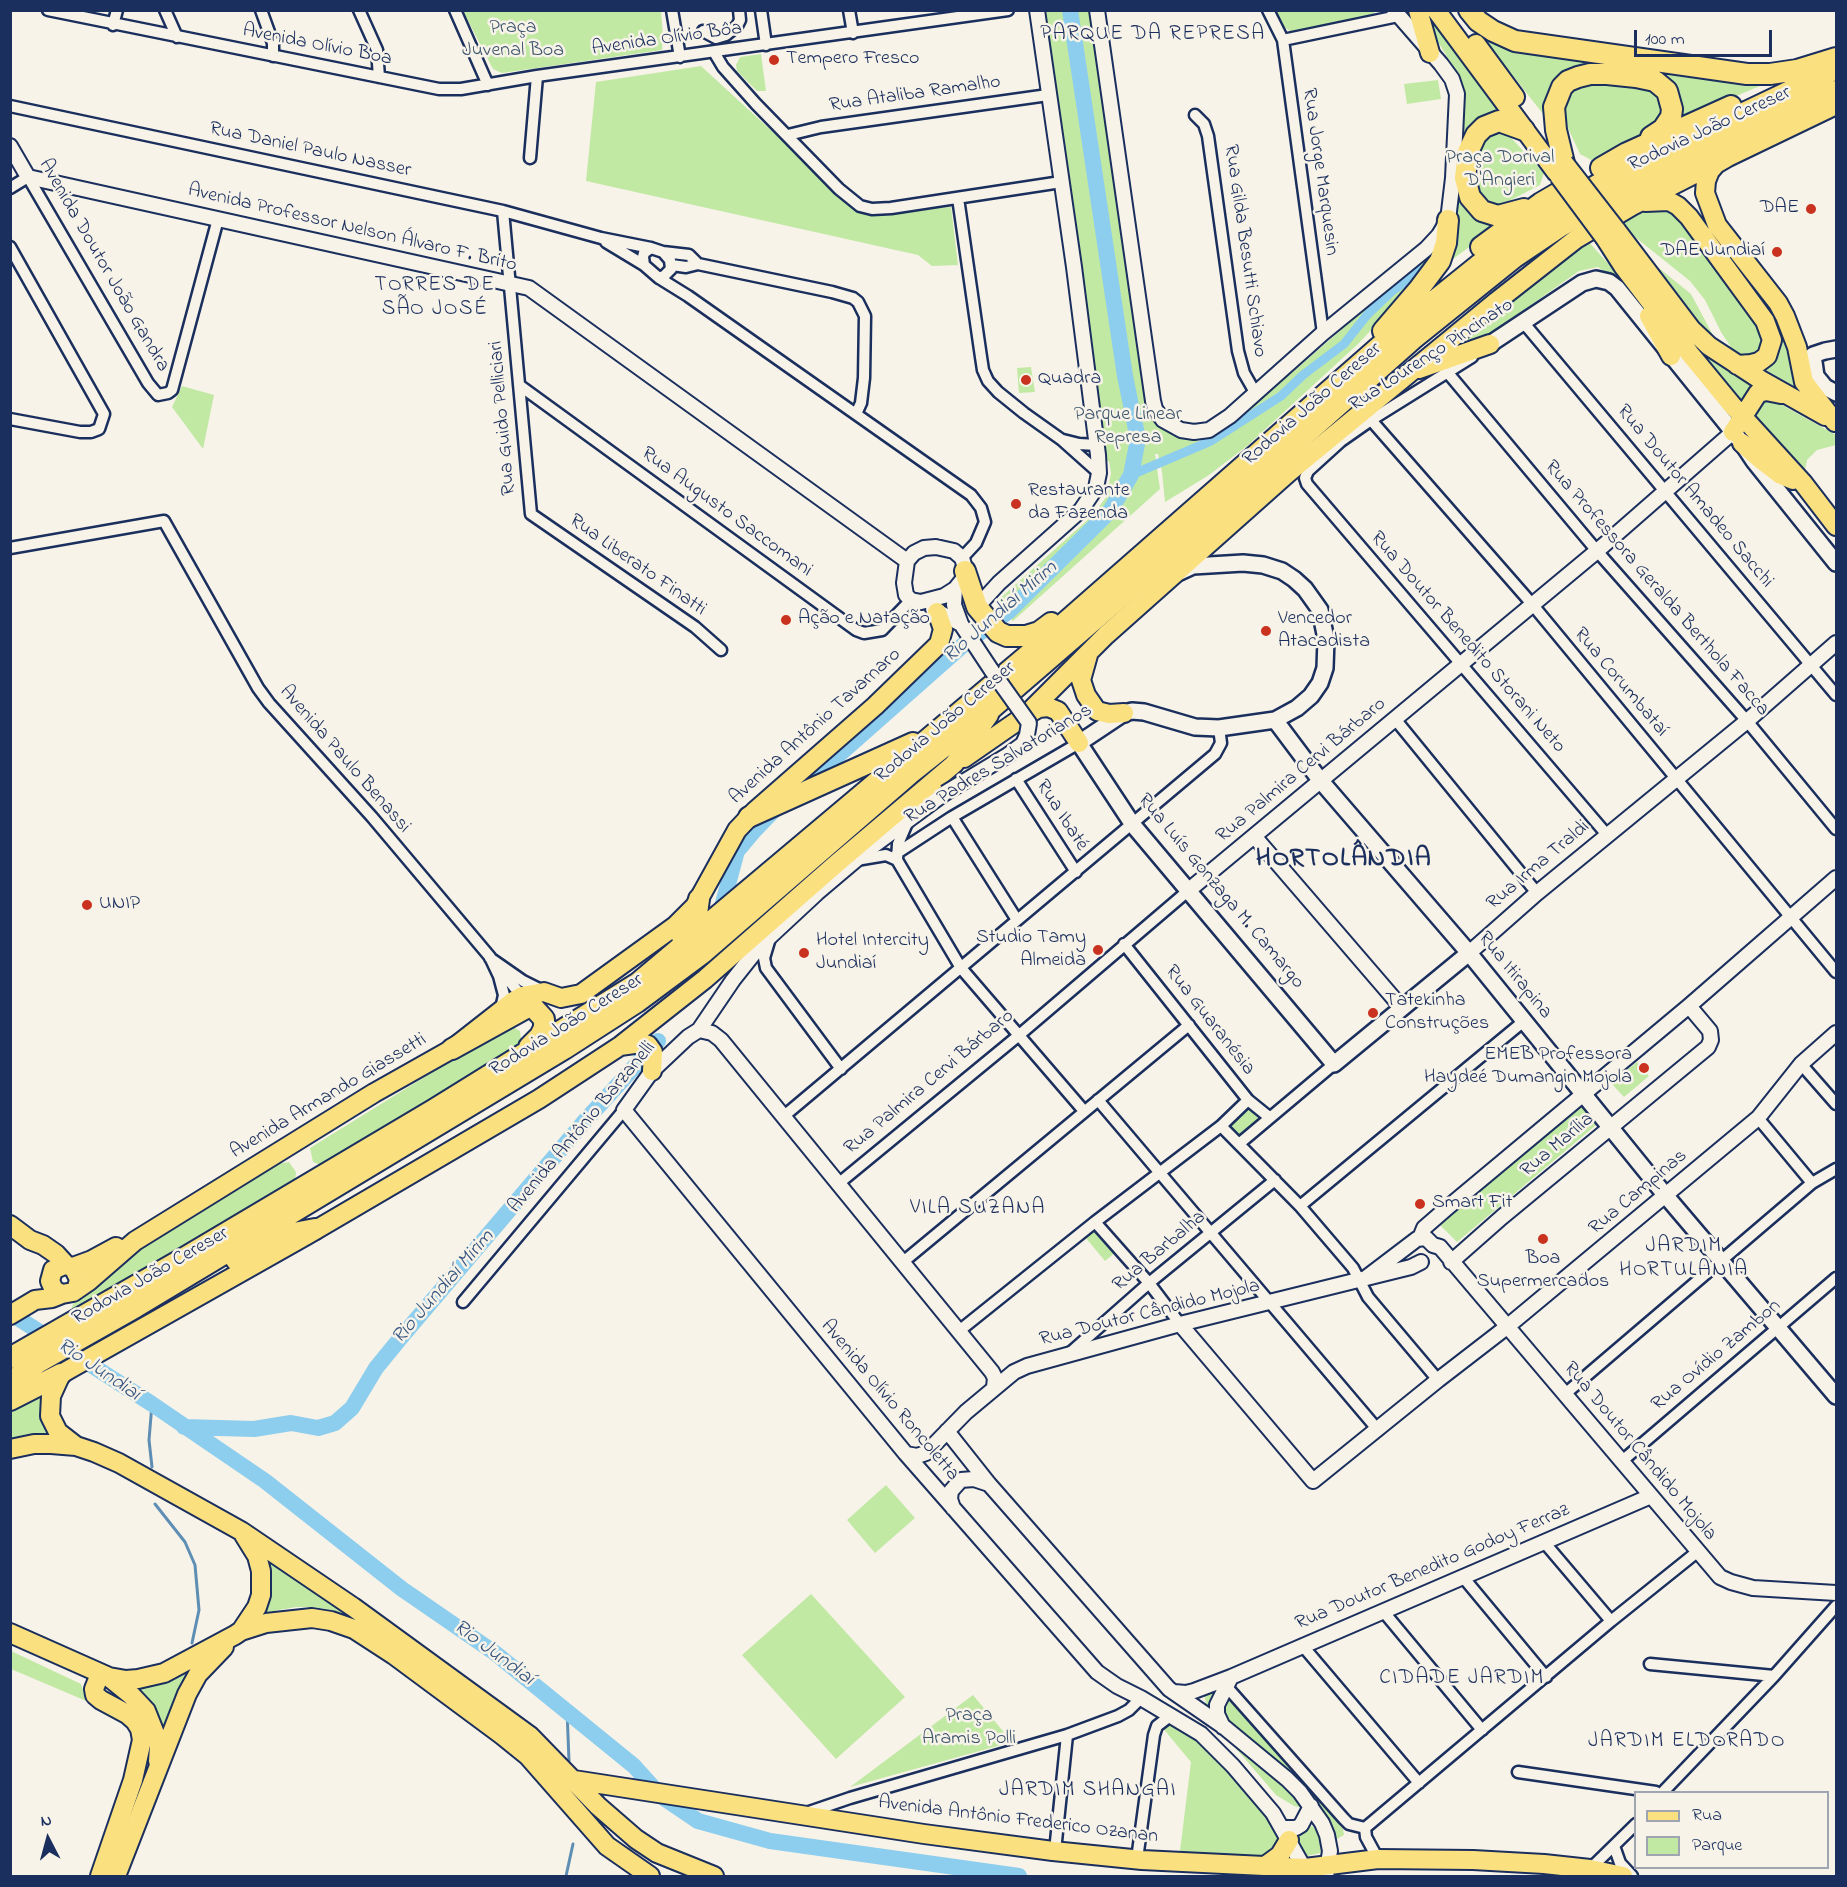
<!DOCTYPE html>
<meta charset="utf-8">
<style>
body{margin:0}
#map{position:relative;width:1847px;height:1887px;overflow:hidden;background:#f7f3e8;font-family:"Indie Flower",sans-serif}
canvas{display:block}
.frame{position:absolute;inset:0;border:12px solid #1b2f5e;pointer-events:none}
.legend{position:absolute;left:1634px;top:1791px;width:195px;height:78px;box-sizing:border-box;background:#f7f3e8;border:2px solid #9fa5b1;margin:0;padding:8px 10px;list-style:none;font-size:18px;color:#1b2f5e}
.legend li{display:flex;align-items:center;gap:12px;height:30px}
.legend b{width:30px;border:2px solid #9fa5b1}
.north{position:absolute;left:18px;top:1809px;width:60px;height:60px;-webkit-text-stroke:4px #f7f3e8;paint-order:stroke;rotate:354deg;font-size:16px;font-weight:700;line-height:24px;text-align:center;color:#1b2f5e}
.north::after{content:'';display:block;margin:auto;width:21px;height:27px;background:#1b2f5e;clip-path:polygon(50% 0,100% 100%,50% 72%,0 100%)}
.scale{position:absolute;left:1634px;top:30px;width:138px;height:27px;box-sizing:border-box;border:3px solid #1b2f5e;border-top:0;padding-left:8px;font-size:18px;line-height:21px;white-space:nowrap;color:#1b2f5e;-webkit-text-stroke:4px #f7f3e8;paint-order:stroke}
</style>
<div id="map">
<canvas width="1847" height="1887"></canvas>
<div class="frame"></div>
<ul class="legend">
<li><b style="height:8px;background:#fbe080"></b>Rua</li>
<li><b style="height:16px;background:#c1e9a4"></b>Parque</li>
</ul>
<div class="north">N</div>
<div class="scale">100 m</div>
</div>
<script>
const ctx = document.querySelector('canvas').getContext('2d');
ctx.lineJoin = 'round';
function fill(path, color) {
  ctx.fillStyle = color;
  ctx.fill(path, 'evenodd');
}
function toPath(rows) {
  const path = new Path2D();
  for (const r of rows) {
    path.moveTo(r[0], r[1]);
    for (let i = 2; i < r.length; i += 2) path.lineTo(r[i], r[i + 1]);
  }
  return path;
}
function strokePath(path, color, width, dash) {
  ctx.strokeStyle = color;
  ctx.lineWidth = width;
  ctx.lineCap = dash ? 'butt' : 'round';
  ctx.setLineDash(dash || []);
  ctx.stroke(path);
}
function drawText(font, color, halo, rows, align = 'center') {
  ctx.font = font + ' "Indie Flower",sans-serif';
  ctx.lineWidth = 5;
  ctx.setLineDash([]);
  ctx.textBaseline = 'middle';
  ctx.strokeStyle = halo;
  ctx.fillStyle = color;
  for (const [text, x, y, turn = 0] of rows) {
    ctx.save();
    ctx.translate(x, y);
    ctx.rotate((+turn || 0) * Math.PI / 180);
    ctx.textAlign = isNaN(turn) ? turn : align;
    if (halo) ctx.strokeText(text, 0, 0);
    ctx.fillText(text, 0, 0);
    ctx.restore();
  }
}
const green = toPath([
 [463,11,661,11,663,36,662,50,502,73,493,69],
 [1039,11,1094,11,1156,416,1172,435,1186,440,1201,441,1235,422,1259,399,1293,372,1439,244,1434,263,1358,344,1247,446,1209,475,1165,502,1162,472,1158,454,1155,454,1160,489,1013,621,995,603,1093,515,1107,496,1111,473,1109,461,1101,462],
 [1272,11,1375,11,1370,19,1292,32,1280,25],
 [1427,12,1505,113,1461,171,1498,226,1442,267,1462,102,1459,76,1435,37],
 [1477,30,1767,83,1677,121,1681,111,1679,99,1672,84,1564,74,1551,124],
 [761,54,766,91,757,91,737,71,736,65,740,57],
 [701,66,860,212,951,207,958,265,932,266,918,255,586,181,596,82],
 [1438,80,1441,99,1407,104,1404,84],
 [1592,82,1649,88,1659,98,1663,108,1662,117,1654,130,1591,160,1580,154,1568,128,1562,109,1566,98,1578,87],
 [1500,126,1544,173,1540,185,1503,204,1492,204,1483,201,1470,173,1474,139],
 [1657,205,1677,215,1757,316,1763,334,1763,344,1759,353,1748,358,1736,355,1721,332,1705,300,1690,281,1630,233,1616,215],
 [1587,240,1630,288,1645,317,1617,281,1598,267,1579,271,1481,340,1434,351],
 [1644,256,1691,294,1715,339,1688,313],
 [1785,319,1810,395,1762,368,1775,355,1782,339],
 [1681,332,1762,387,1751,391,1739,406],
 [1031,367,1035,392,1019,393,1017,368],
 [182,386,214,395,203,449,172,407],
 [1766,398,1775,401,1836,435,1836,445,1817,450,1807,460,1804,475,1754,420,1752,410],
 [513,1027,520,1031,521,1040,515,1048,321,1165,313,1162,310,1148,502,1029],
 [1637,1062,1649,1076,1624,1097,1611,1083],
 [1583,1102,1602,1120,1457,1242,1438,1223],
 [1245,1108,1249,1108,1258,1114,1257,1121,1239,1137,1232,1135,1227,1124],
 [289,1162,296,1172,295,1181,68,1319,74,1301,135,1248,277,1164],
 [1098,1231,1116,1252,1105,1261,1085,1237,1091,1233],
 [47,1389,45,1423,49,1434,28,1434,11,1440,11,1408],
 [886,1485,915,1518,875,1553,847,1520],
 [265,1552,352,1617,326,1609,312,1607,296,1607,263,1613,268,1603,271,1577],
 [811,1594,905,1697,836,1759,742,1655],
 [11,1651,81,1684,85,1696,91,1703,11,1669],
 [198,1664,163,1748,133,1688,166,1681],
 [1224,1689,1343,1829,1344,1835,1335,1840,1336,1835,1313,1810,1294,1806,1276,1795,1209,1717,1204,1694],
 [973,1695,1012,1742,850,1787],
 [1168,1721,1198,1737,1271,1817,1283,1854,1291,1864,1179,1859,1191,1762,1161,1726],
 [1306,1826,1318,1827,1326,1846,1320,1853,1307,1856,1296,1848,1298,1831]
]);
const stream = toPath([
 [152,1467,149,1440,152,1404],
 [155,1504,185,1542,195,1565,199,1610,192,1643],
 [567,1710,569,1761],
 [566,1876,573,1844]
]);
const canal = toPath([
 [1131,475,1211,441,1281,396,1303,375,1344,344,1367,315,1392,291,1421,270]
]);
const river = toPath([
 [723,903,737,851,753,832,779,805,816,775,962,646,1009,611,1110,511,1131,475,1138,439,1125,376,1070,10],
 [10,1313,152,1404,265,1481,402,1589,495,1653,634,1766,661,1796,698,1821,770,1841,1019,1876],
 [184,1427,254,1429,291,1423,318,1428,335,1423,352,1408,376,1368,403,1335,584,1122,658,1041]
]);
const minor = toPath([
 [48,10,439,89,461,89,537,76,1008,10],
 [165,10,177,37],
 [261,10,273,43,273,56],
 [359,10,377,50,379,77],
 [455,10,488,85],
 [672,10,680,57],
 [761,10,766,45],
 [849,10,853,33],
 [1268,10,1283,40,1323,333],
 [113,25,117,10],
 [703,31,716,38,726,35,737,26,740,20,739,10],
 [1283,40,1398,16],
 [714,52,723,67,756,104,839,189,860,206,872,209,891,208,1061,182],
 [10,106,503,211,601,238,651,248],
 [1195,115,1204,124,1208,136,1238,351,1244,373,1256,394],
 [788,135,821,127,1048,95],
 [530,158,537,76],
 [10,188,28,177,148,383,158,395,168,393,172,390,218,219],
 [958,198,981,357,983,370,988,381,998,392,1024,413,1062,440,1099,473],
 [503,211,531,514,695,627,721,650],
 [606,242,644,265],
 [10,247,104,414,99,429,91,432,80,432,10,419],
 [651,248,663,252,670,260,671,269,664,276,659,278,644,265,643,257,644,253,651,248],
 [663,252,689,255,698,264],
 [672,265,686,267,698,264,832,292,853,298,858,302,865,316,864,378,861,403,856,414],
 [659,278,688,296,971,495,981,508,985,522,976,543,962,558],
 [1523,322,1836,695],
 [1472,357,1371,420,1341,441,1308,471,1305,478,1307,484,1608,836],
 [1448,373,1597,551,1747,721,1836,829],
 [519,385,856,630,864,633,882,630,911,600],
 [1371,420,1532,604,1836,972],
 [1063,440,1079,444,1097,445],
 [10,548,164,521,258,688,269,703,372,817,490,957,499,976,504,995,501,1009],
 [1395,719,1537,893],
 [1016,779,1076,872],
 [952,817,1017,920],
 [907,823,898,844,897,860,961,968,1084,1111],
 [897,853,952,817,1079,743],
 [856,860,886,855,897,860],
 [770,938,764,958,766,968,841,1069],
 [1124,944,1248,1100,1269,1117],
 [490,958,523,981,543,991],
 [498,967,524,999],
 [1801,1064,1836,1104],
 [1098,1100,1378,1430],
 [784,1116,1215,754,1221,743,1219,728],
 [1758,1118,1812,1183],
 [1221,1126,1300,1206,1353,1268,1368,1297,1438,1380],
 [1240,1143,1334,1064],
 [838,1184,1018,1036,1189,890],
 [1300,1206,1524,1021],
 [1095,1222,1149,1283,1180,1324],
 [903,1262,1189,1025],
 [463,1302,624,1110],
 [959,1331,1095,1222,1221,1126,1248,1100],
 [1071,1352,1149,1283,1275,1180],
 [1565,1394,1812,1183,1836,1169],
 [1622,1461,1836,1278],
 [1544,1542,1611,1621],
 [1463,1577,1546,1677],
 [1383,1611,1482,1730],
 [1302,1645,1419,1783],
 [1650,1664,1774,1676],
 [1226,1686,1344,1819,1349,1824,1365,1828],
 [1518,1772,1656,1792],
 [1663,1792,1774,1676,1836,1606],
 [806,1813,850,1798,1067,1735,1118,1716,1129,1710,1141,1698],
 [1365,1828,1611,1621,1697,1552],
 [1365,1828,1366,1837,1378,1859],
 [1614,1846,1620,1863,1632,1876],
 [1055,1851,1067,1735],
 [1137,1859,1154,1735,1157,1726,1170,1716],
 [1590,1869,1636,1824]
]);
const tertiary = toPath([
 [1097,10,1153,401,1155,409,1163,420,1181,430,1194,432,1209,430,1230,416,1323,333,1426,249,1439,235,1448,220,1453,178,1457,94,1452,79,1441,64,1394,10],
 [10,146,28,177,529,288,907,561],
 [936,547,954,551,962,558,965,568,963,579,955,589,944,596,921,602,911,600,906,595,904,583,907,561,914,553,924,548,936,547],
 [955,589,954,605,961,624],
 [977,607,999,583,1081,510,1096,488,1099,473,1098,455,1074,267,1037,10],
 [933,609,961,624,992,671],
 [1254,836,1402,1008],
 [1189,890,1597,551,1733,432],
 [1469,953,1537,893,1747,721,1836,643],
 [699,1030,733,980,760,946,817,893,869,849,945,793],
 [1420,1238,1424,1228,1447,1208,1689,1006,1836,878],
 [1451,1262,1502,1217,1708,1047,1711,1040,1710,1031,1689,1006],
 [1367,1277,1417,1239,1426,1238,1433,1245,1440,1247,1720,1577,1731,1582,1753,1588,1836,1593],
 [1180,1324,1313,1481,1438,1380,1508,1326,1758,1118,1801,1064,1836,1033],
 [994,1387,995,1378,992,1372,721,1040,712,1033,699,1030,688,1037,652,1071,624,1110,906,1454,1097,1672,1117,1686,1141,1698,1201,1734,1233,1766,1273,1813,1308,1875],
 [947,1431,989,1484,1169,1689,1224,1727,1287,1779,1300,1792,1322,1823,1327,1835,1330,1851,1326,1876],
 [906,1454,917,1456,926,1453,966,1412,1014,1372,1027,1366,1180,1324,1411,1267,1421,1262],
 [953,1508,950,1499,951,1491,961,1480,974,1479,989,1484],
 [1174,1692,1186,1693,1194,1691,1231,1677,1651,1496],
 [1223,1727,1217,1714,1217,1705,1231,1677],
 [1282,1828,1296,1828,1301,1825,1311,1806]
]);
const secondary = toPath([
 [1490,344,1582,283,1596,279,1609,282,1617,288,1742,443,1754,461,1836,563],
 [1836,349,1825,351,1813,355,1816,376,1825,387,1836,393],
 [1180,572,1193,566,1243,563,1263,565,1282,571,1294,579,1305,589,1320,610,1326,639,1325,668,1320,683,1311,696,1297,708,1275,720,1219,728,1195,727,1144,712,1132,711,1124,713,1079,743,1133,825,1334,1064,1469,953],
 [1275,720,1320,780,1469,953,1666,1196,1836,1396]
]);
const primary = toPath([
 [1418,10,1430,53],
 [1436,10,1556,172],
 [1476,44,1515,97],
 [1645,202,1669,201,1678,206,1689,217,1765,321,1772,340,1767,356,1759,362,1751,364,1737,365],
 [1616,230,1691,329,1709,346,1761,380,1825,416],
 [1605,238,1623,266,1690,354,1732,405,1803,483,1836,526],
 [1649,316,1671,356],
 [1419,369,1490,344],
 [1835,422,1804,382,1797,347,1785,316,1778,303,1717,225,1705,193,1706,181,1710,171,1716,164,1728,157,1836,105],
 [1733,432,1758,393,1766,391,1781,394],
 [1742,443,1760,459,1781,475,1793,480],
 [1088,655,1081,680,1086,695,1097,711,1109,714,1124,713],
 [1030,713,1039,708,1048,707,1058,711,1079,743],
 [964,758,1026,715,1106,635,1288,473,1497,301,1576,239,1632,206,1728,157],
 [620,1046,641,1043,648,1045,653,1052,652,1071],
 [10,1225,30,1240,43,1245,56,1254,66,1265],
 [73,1267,92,1260,116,1247],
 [77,1288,79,1279,73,1267,64,1265,53,1270,50,1281,54,1290,62,1294,73,1292,89,1281,135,1241,374,1093,452,1049,512,1002,522,996,544,992,561,998,581,994,675,926,695,906,737,830,755,811,875,706,939,644,943,629,937,612],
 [10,1315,35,1300,52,1298,62,1294],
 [76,1446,58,1432,50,1416,51,1396,61,1374,307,1235,539,1099,620,1046,705,979,836,864,954,764,989,715],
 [10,1449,34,1444,51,1444,76,1446,94,1452,119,1463,241,1531,353,1607,530,1736,598,1806,636,1839,657,1853,714,1876],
 [241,1631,266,1623,312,1618,331,1621,354,1629,394,1655,502,1735,528,1756,607,1846,650,1876],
 [10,1633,109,1677,126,1680,138,1679,164,1673,235,1635,241,1631,257,1607,261,1595,261,1571,257,1556,244,1535],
 [110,1678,131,1695,146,1711,156,1736,159,1746,158,1761],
 [574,1780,924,1834,1053,1851,1142,1860,1305,1868,1378,1859,1473,1860,1544,1864,1590,1869,1623,1876],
 [1265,1866,1280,1855,1289,1840],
 [116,1876,187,1694,198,1674,224,1647]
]);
const trunk = toPath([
 [100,1674,94,1689,95,1695,101,1700,127,1714,135,1721,140,1729,142,1740,133,1780,100,1876]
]);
const motorway = toPath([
 [1469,10,1478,21,1493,31,1515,41,1747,74,1770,74,1797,70,1836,58],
 [1524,130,1499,121,1484,127,1476,135,1468,152,1465,178,1470,197,1482,211,1498,216,1524,209],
 [1564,163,1556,130,1554,107,1562,87,1568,81,1578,77,1590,74,1607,74,1636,77,1655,81,1667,91,1672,109,1671,117,1663,129,1651,137],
 [1601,168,1627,153,1731,106],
 [1481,247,1541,203,1565,189],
 [1383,331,1419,289,1440,261,1446,243,1448,220],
 [965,571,977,607,998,632,1007,636,1026,636,1039,632,1051,623],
 [749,817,913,743],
 [682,937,697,914,699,899],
 [452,1049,528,1007,534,1008,544,1019,544,1028,540,1036,529,1047],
 [236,1260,276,1240,294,1233,315,1229],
 [10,1358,179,1261,433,1110,638,983,1028,655,1404,325,1491,255,1564,204,1622,171,1836,69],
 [10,1382,39,1362,136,1307,564,1049,637,1002,703,953,911,773,984,715,1180,546,1413,339,1515,257,1561,226,1648,178,1836,91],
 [10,1400,61,1374]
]);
const tertiaryBridge = toPath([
 [945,793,1008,755,1023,744,1027,735,1029,723,992,671]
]);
const primaryBridge = toPath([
 [1564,163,1616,230],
 [1559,176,1605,238]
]);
const markers = [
 [774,60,6,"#c8321e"],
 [1811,209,6,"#c8321e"],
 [1777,252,6,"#c8321e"],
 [1026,380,6,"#c8321e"],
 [1016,504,6,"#c8321e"],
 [786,620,6,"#c8321e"],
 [1266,631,6,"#c8321e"],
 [87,905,6,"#c8321e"],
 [1098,950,6,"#c8321e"],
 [804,953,6,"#c8321e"],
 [1373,1013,6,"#c8321e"],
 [1644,1068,6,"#c8321e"],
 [1420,1204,6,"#c8321e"],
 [1543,1239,6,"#c8321e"]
];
const parkNames = [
 ["Praça",513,29],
 ["Juvenal Boa",513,52],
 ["Praça Dorival",1500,159],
 ["D'Angieri",1500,182],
 ["Parque Linear",1128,416],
 ["Represa",1128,439],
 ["Praça",969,1717],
 ["Aramis Polli",969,1740]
];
const streetNames = [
 ["Avenida Olívio Bôa",667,40,-8],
 ["Avenida Olívio Boa",317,46,11],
 ["Rua Ataliba Ramalho",915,95,-8],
 ["Rodovia João Cereser",1710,130,-25],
 ["Rua Daniel Paulo Nasser",310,151,12],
 ["Rua Jorge Marquesin",1319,172,82],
 ["Avenida Professor Nelson Álvaro F. Brito",352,229,13],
 ["Rua Gilda Besutti Schiavo",1244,251,82],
 ["Avenida Doutor João Gandra",103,266,60],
 ["Rua Lourenço Pincinato",1432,356,-33],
 ["Rodovia João Cereser",1313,405,-41],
 ["Rua Guido Pelliciari",504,418,-95],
 ["Rua Doutor Amadeo Sacchi",1694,497,50],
 ["Rua Augusto Saccomani",726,513,36],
 ["Rua Liberato Finatti",637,566,35],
 ["Rua Professora Geralda Berthola Facca",1656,589,49],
 ["Rua Doutor Benedito Storani Neto",1467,643,49],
 ["Rua Corumbataí",1620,683,50],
 ["Rodovia João Cereser",946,723,-40],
 ["Avenida Antônio Tavarnaro",816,727,-42],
 ["Avenida Paulo Benassi",344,760,49],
 ["Rua Padres Salvatorianos",999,765,-31],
 ["Rua Palmira Cervi Bárbaro",1302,771,-40],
 ["Rua Ibaté",1061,816,57],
 ["Rua Irma Traldi",1539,866,-40],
 ["Rua Luís Gonzaga M. Camargo",1220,892,50],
 ["Rua Itirapina",1514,976,51],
 ["Rua Guaranésia",1209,1021,52],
 ["Rodovia João Cereser",567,1026,-32],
 ["Rua Palmira Cervi Bárbaro",930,1083,-40],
 ["Avenida Armando Giassetti",329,1097,-31],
 ["Avenida Antônio Barzanelli",583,1128,-50],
 ["Rua Marília",1558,1146,-40],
 ["Rua Campinas",1639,1193,-40],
 ["Rua Barbalha",1160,1252,-40],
 ["Rodovia João Cereser",151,1277,-30],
 ["Rua Doutor Cândido Mojola",1150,1314,-14],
 ["Rua Ovídio Zambon",1717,1356,-40],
 ["Avenida Olívio Roncoletta",889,1401,50],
 ["Rua Doutor Cândido Mojola",1639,1452,50],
 ["Rua Doutor Benedito Godoy Ferraz",1433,1568,-23],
 ["Avenida Antônio Frederico Ozanan",1018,1821,7]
];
const poiNames = [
 ["Tempero Fresco",786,60],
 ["DAE",1799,209,"right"],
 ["DAE Jundiaí",1765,252,"right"],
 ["Quadra",1038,380],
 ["Restaurante",1028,492],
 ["da Fazenda",1028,515],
 ["Ação e Natação",798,620],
 ["Vencedor",1278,620],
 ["Atacadista",1278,643],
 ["UNIP",99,905],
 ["Studio Tamy",1086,939,"right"],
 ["Almeida",1086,962,"right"],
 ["Hotel Intercity",816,942],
 ["Jundiaí",816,965],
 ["Tatekinha",1385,1002],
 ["Construções",1385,1025],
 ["EMEB Professora",1632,1056,"right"],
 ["Haydeé Dumangin Mojola",1632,1079,"right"],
 ["Smart Fit",1432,1204],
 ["Boa",1543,1260,"center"],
 ["Supermercados",1543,1283,"center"]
];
const neighbourhoodNames = [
 ["PARQUE DA REPRESA",1153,36],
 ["TORRES DE",435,287],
 ["SÃO JOSÉ",435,311],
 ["VILA SUZANA",978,1210],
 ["JARDIM",1684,1248],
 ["HORTULANIA",1684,1272],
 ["CIDADE JARDIM",1462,1680],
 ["JARDIM ELDORADO",1687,1743],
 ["JARDIM SHANGAI",1088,1792]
];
const waterNames = [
 ["Rio Jundiaí Mirim",1001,613,-41],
 ["Rio Jundiaí Mirim",444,1288,-49],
 ["Rio Jundiaí",98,1371,34],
 ["Rio Jundiaí",493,1654,37]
];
const districtNames = [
 ["HORTOLÂNDIA",1344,861]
];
fill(green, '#c1e9a4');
strokePath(stream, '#5f8eb4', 3);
strokePath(canal, '#8dcdee', 9);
strokePath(river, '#8dcdee', 16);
strokePath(minor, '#1b2f5e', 15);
strokePath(tertiary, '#1b2f5e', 18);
strokePath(secondary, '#1b2f5e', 20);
strokePath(primary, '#1b2f5e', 22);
strokePath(trunk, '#1b2f5e', 22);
strokePath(motorway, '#1b2f5e', 24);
strokePath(minor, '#f7f3e8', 10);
strokePath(tertiary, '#f7f3e8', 14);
strokePath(secondary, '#f7f3e8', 15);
strokePath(primary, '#fbe080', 18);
strokePath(trunk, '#fbe080', 18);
strokePath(motorway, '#fbe080', 20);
strokePath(tertiaryBridge, '#1b2f5e', 18, []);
strokePath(primaryBridge, '#1b2f5e', 22, []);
strokePath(tertiaryBridge, '#f7f3e8', 14);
strokePath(primaryBridge, '#fbe080', 18);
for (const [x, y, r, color] of markers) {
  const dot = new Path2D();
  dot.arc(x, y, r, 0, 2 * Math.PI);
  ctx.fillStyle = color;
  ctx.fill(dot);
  strokePath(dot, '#f7f3e8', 2);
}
drawText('20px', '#3c546c', '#f7f3e8', parkNames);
drawText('20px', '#1b2f5e', '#f7f3e8', streetNames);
drawText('20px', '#1b2f5e', '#f7f3e8', poiNames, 'left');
ctx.letterSpacing = '1.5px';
drawText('21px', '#1b2f5e', '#f7f3e8', neighbourhoodNames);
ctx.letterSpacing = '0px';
drawText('italic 21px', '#385682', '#f7f3e8', waterNames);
ctx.letterSpacing = '1.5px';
drawText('bold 26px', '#1b2f5e', '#f7f3e8', districtNames);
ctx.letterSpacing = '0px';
</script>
